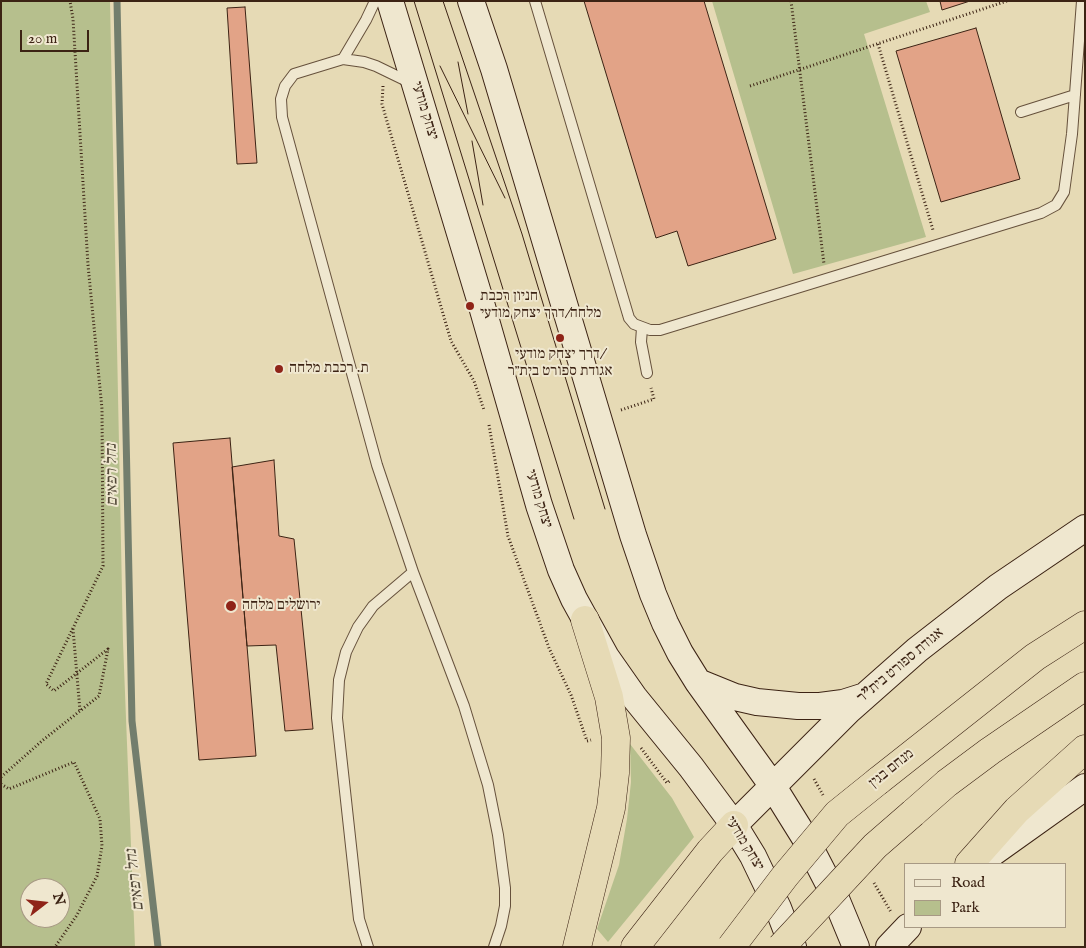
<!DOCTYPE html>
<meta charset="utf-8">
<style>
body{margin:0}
#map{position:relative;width:1086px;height:948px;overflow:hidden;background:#e6dab5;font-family:"IM FELL English",serif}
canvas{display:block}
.frame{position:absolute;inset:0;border:2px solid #3c2314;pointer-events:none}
.legend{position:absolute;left:904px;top:863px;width:162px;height:65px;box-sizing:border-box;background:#efe7cf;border:1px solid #a79984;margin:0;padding:6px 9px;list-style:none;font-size:15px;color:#3c2314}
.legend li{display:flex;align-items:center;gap:10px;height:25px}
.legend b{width:25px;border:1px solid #a79984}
.north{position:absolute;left:20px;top:878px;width:50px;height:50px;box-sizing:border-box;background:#efe7cf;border:1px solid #a79984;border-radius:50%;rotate:74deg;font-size:14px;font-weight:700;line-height:20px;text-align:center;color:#3c2314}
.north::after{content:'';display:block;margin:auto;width:18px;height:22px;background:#8f2418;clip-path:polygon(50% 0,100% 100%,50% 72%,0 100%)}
.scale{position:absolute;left:20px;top:30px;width:69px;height:22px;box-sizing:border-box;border:2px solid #3c2314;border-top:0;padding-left:6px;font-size:15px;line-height:18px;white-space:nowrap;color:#3c2314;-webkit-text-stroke:4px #efe7cf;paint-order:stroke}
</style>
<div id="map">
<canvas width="1086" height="948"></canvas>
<div class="frame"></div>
<ul class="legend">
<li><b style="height:6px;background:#efe7cf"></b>Road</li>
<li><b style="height:14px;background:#b6bf8d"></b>Park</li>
</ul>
<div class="north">N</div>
<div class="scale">20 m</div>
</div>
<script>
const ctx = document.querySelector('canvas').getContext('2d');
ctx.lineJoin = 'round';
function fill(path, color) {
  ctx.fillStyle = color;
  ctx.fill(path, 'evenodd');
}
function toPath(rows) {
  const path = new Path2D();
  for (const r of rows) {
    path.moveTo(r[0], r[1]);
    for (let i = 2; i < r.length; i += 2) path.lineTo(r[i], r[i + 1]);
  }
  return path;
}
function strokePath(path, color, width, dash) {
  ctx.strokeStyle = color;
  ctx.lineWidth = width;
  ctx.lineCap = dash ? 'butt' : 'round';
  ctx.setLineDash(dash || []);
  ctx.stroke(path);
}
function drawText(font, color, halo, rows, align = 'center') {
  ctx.font = font + ' "IM FELL English","Frank Ruhl Libre",serif';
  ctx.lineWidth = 4;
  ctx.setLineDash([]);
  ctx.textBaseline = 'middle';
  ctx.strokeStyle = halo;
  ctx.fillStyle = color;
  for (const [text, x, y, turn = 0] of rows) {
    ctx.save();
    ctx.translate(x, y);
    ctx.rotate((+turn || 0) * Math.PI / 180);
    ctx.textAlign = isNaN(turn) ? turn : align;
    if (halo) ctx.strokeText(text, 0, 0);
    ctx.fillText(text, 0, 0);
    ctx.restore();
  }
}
const green = toPath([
 [1,1,110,1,123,642,135,947,1,947],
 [30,888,60,888,60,918,30,918],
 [712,1,926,1,930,12,864,34,926,237,793,274],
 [630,744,672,798,694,837,608,942,597,929,619,865,627,819,631,782]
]);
const stream = toPath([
 [117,1,132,721,158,947]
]);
const building = toPath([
 [584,1,704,1,776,239,688,266,677,231,656,238,584,1],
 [940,1,970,1,942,10,940,1],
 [245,7,257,163,237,164,227,8,245,7],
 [976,28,1020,179,941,202,896,51,976,28],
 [230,438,256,756,199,760,173,443,230,438],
 [274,460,279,536,294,539,313,729,285,731,276,645,247,646,232,467,274,460]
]);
const path = toPath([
 [791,1,824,264],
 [878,44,933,230],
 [383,86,382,104,451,341,474,381,484,410],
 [750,86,1007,1],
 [621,410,654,399,651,388],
 [489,425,508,536,549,648,571,695,587,741,591,740],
 [73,629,80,711],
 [641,748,667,783,671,780],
 [1,777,43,740,99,696,108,649,54,691,46,684,103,566,102,409,88,265,73,19,70,1],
 [814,779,823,795],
 [1,784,9,789,74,762,100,819,102,846,97,876,77,915,55,947],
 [874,883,891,912]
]);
const service = toPath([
 [535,1,629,318,634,324,650,330,660,330,1041,213,1056,205,1064,192,1072,134,1082,1],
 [343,59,366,20,375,1],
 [409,82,376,66,364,62,343,59,294,74,285,86,281,99,282,117,377,465,413,572,464,706,488,785,498,835,505,888,505,906,501,926,494,947],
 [1021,112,1075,95],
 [642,328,641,342,647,373],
 [368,947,359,919,337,718,339,680,346,652,358,627,373,606,413,572]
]);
const secondary = toPath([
 [390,1,481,303,539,505,561,570,574,599,606,657,634,697,691,767,734,825,753,856,778,908,793,947],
 [471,1,494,69,633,535,653,594,665,623,680,653,698,682,772,785,805,838,834,894,856,947],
 [698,682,735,697,757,702,798,706,820,706,843,703,862,697],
 [734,825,848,711,917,650,998,587,1085,528],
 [977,864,1085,787],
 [889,947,908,927]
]);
const motorway = toPath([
 [878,781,1035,657,1085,625],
 [913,813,947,783,990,751,1085,686],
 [969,864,1017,810,1085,749],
 [577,947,611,808,615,773,616,738,609,697,585,620],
 [635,947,710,851,734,825]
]);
const tram = toPath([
 [414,1,574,519],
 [443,1,522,234,605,509],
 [458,62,468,114],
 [440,66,505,198],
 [472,141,483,205]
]);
const motorwayBridge = toPath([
 [731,947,785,876,837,814,878,781],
 [781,947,875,846,913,813]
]);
const markers = [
 [470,306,5,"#8f2418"],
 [560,338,5,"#8f2418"],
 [279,369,5,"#8f2418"],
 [231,606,6,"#8f2418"]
];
const streetNames = [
 ["יצחק מודעי",424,111,73],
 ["יצחק מודעי",538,499,73],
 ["אגודת ספורט בית\"ר",901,666,-40],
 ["מנחם בגין",892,769,-39],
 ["יצחק מודעי",744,844,59]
];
const poiNames = [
 ["חניון רכבת",480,297],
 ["מלחה/דרך יצחק מודעי",480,314],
 ["דרך יצחק מודעי/",560,355,"center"],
 ["אגודת ספורט בית״ר",560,372,"center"],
 ["ת. רכבת מלחה",289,369],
 ["ירושלים מלחה",242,606]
];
const waterNames = [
 ["נחל רפאים",113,475,-91],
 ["נחל רפאים",136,880,-97]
];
fill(green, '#b6bf8d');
strokePath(stream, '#737e6d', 7);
fill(building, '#e2a387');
strokePath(building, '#3c2314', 1);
strokePath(service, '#66513c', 12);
strokePath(secondary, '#3c2314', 28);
strokePath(motorway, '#3c2314', 29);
strokePath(path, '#3c2314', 3, [1, 2.5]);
strokePath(service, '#efe7cf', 10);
strokePath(secondary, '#efe7cf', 26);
strokePath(motorway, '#e6dab5', 28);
strokePath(tram, '#3c2314', 1);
strokePath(motorwayBridge, '#3c2314', 29, []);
strokePath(motorwayBridge, '#e6dab5', 28);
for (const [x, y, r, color] of markers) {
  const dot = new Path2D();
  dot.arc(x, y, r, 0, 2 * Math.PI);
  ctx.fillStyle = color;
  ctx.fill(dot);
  strokePath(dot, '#efe7cf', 2);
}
drawText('15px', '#3c2314', '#efe7cf', streetNames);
drawText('15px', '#3c2314', '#efe7cf', poiNames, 'left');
drawText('italic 16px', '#534939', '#efe7cf', waterNames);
</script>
